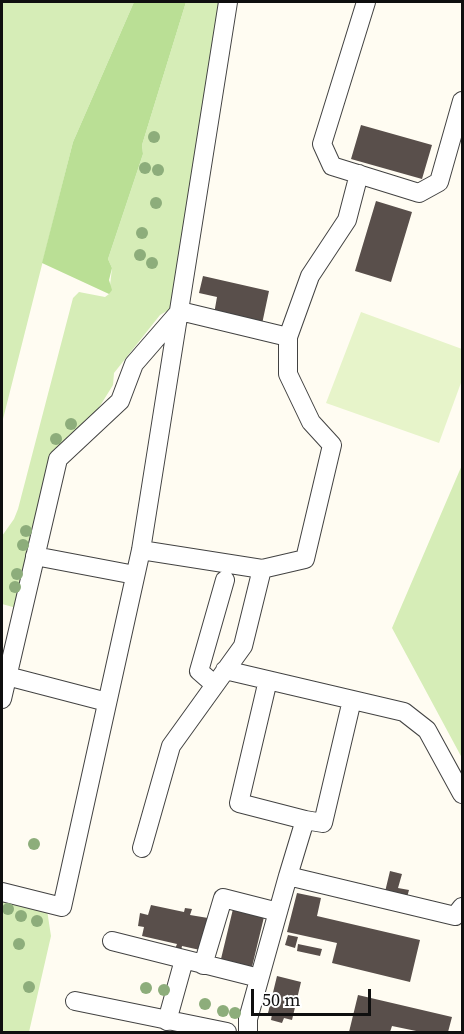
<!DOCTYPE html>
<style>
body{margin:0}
#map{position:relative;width:464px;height:1034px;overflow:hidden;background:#fffcf2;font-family:"Source Serif 4",serif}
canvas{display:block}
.frame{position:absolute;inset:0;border:3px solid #0f0f0f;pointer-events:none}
.scale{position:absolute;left:251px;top:989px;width:120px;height:27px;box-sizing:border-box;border:3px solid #0f0f0f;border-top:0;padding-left:8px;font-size:18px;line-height:21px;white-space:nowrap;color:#0f0f0f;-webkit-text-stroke:4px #fff;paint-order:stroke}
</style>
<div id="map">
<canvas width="464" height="1034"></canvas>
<div class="frame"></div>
<div class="scale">50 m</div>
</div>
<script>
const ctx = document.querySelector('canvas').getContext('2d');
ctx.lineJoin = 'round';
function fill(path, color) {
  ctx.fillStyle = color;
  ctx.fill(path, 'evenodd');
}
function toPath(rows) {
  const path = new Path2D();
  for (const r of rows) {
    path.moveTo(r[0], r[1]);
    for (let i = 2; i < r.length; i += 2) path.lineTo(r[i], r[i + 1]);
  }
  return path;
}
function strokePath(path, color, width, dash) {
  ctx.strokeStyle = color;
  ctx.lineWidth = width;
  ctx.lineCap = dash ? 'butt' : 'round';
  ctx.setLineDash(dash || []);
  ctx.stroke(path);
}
const green = toPath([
 [2,2,134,2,73,142,2,423],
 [186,2,222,2,172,308,160,315,114,373,113,385,95,414,53,455,20,609,2,604,2,536,14,519,18,509,73,298,79,292,105,297,109,294,112,268,108,259,143,154,142,145],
 [462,465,462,758,392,628],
 [2,900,47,910,51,936,29,1032,2,1032]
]);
const forest = toPath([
 [134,2,186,2,142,145,143,154,108,259,112,268,109,280,112,290,109,294,42,263,73,142]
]);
const pitch = toPath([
 [361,312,462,349,462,380,439,443,326,403]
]);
const building = toPath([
 [361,125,432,145,422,179,351,159],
 [376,201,412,212,391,282,355,271],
 [203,276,269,291,262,324,214,314,217,297,199,293],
 [390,871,402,874,398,888,409,890,406,901,384,896],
 [297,893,321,898,317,916,420,940,410,982,332,963,337,943,287,932],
 [151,905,184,912,185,908,192,909,190,915,208,918,200,950,182,946,181,951,175,949,177,944,142,936,144,927,138,926,140,913,148,915],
 [233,909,264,917,251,971,220,963],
 [288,935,298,937,295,948,285,945],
 [298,944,322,949,320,956,297,951],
 [277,976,301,982,292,1020,284,1018,282,1023,271,1020,272,1014,268,1013],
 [358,995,452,1017,448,1032,421,1032,392,1026,390,1032,349,1032]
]);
const minor = toPath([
 [366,2,322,144,332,166,419,193,439,182,462,101],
 [141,550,262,569],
 [35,556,135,575],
 [225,670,404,712,427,730,462,794],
 [7,676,107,702],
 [268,680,239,803,305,820,288,876],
 [215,685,199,671,225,580],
 [2,699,58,459,120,401,134,364,180,311,288,337],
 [305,820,323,823,352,700],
 [142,848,171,746,243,646,262,569,305,559,332,445,311,422,288,374,288,337,310,276,347,220,359,174],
 [2,892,62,907,141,550,228,2],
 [112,941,259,978],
 [203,965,223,898,278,912],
 [75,1001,227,1032],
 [167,1021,184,960],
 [248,1032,248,1019,288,876,455,916,462,907]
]);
const trees = [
 [154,137],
 [145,168],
 [158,170],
 [156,203],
 [142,233],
 [140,255],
 [152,263],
 [71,424],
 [56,439],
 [26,531],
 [23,545],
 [17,574],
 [15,587],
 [34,844],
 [8,909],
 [21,916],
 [37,921],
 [19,944],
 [29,987],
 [146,988],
 [164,990],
 [205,1004],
 [223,1011],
 [235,1013]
];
fill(green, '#d6edb7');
fill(forest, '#badf95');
fill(pitch, '#e7f4ca');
fill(building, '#594f4b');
strokePath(minor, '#424242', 20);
strokePath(minor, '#fff', 18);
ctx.fillStyle = '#8dad7b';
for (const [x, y] of trees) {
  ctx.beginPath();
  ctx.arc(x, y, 6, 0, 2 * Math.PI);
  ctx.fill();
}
</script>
